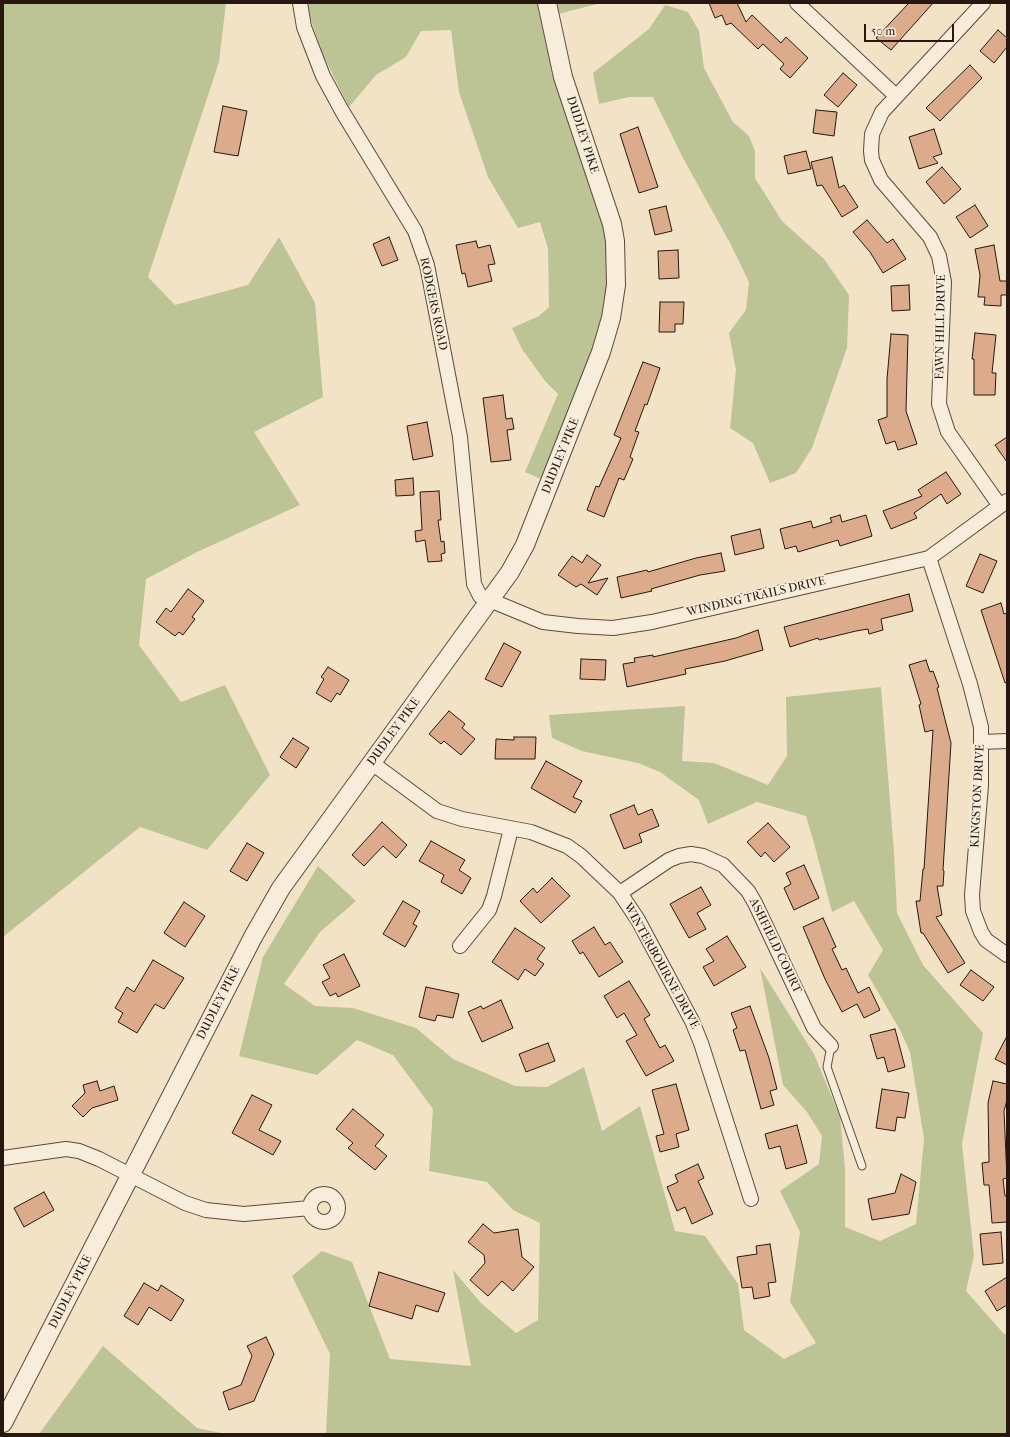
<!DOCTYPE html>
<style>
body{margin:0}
#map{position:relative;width:1010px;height:1437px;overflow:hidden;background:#f3e3c6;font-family:"IM FELL French Canon",serif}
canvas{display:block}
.frame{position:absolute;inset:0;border:4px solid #271710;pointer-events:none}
.scale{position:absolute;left:864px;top:24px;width:90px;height:18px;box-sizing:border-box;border:2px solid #271710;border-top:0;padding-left:5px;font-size:12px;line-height:14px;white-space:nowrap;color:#271710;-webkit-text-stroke:3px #f7edda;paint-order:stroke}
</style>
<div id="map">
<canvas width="1010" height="1437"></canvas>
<div class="frame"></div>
<div class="scale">50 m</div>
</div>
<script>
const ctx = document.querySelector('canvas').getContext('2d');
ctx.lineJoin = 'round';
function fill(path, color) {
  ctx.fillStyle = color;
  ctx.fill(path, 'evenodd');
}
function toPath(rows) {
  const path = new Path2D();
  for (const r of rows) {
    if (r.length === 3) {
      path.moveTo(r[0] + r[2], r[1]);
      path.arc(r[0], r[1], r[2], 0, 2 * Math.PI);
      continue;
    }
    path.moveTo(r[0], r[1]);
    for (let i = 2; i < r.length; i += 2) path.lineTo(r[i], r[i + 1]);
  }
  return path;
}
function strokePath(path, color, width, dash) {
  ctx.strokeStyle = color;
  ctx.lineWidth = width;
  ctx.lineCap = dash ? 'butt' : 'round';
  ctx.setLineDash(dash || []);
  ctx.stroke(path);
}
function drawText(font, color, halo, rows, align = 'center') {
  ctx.font = font + ' "IM FELL French Canon",serif';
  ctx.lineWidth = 4;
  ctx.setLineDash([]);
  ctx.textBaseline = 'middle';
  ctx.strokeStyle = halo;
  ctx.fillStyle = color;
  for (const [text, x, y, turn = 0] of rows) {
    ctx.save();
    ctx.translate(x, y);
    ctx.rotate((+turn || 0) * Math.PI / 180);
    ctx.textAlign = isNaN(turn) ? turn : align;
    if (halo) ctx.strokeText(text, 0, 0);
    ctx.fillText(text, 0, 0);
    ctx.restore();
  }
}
const green = toPath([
 [3,3,226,3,219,62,148,277,175,305,248,285,279,237,315,303,323,397,254,432,300,505,197,552,146,579,139,645,181,702,225,685,270,775,207,850,140,827,3,937],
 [307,3,601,3,550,16,612,224,616,285,550,483,525,472,558,394,545,381,522,349,512,328,539,316,549,307,548,249,540,222,518,228,488,177,459,92,451,30,421,31,406,57,376,75,349,107,323,55,308,11],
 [665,5,688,12,699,31,704,68,733,122,749,136,755,151,755,178,782,221,824,259,849,295,847,348,812,448,796,473,770,483,753,443,730,428,736,370,729,333,746,310,749,282,730,243,683,158,653,97,629,97,599,104,593,73,649,29],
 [881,687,894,853,897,913,923,965,983,1033,962,1144,974,1256,966,1291,1004,1334,1007,1334,1007,1434,326,1434,330,1354,292,1276,322,1251,352,1262,390,1359,471,1366,453,1270,481,1303,516,1333,538,1320,540,1223,513,1210,487,1182,429,1171,433,1109,393,1055,357,1040,317,1075,239,1056,263,957,318,866,356,901,320,932,284,984,315,1006,353,1008,416,1028,453,1059,515,1086,547,1087,584,1067,602,1131,640,1106,675,1231,705,1236,738,1284,744,1330,784,1359,816,1343,790,1302,800,1232,780,1191,819,1164,822,1136,807,1112,783,1085,760,968,814,1054,840,1117,845,1169,845,1227,880,1241,916,1224,924,1139,910,1052,900,1030,868,975,883,950,854,901,832,912,814,843,806,816,757,802,708,824,699,800,660,772,638,763,582,751,552,738,549,715,685,706,682,761,714,763,768,785,787,756,786,697],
 [103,1346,197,1428,226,1434,39,1434]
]);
const building = toPath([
 [709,3,737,3,746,22,752,15,781,43,786,37,808,58,790,78,780,69,784,64,763,44,758,49,731,23,726,25,722,15,715,18,709,3],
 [909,3,933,3,891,50,876,38,909,3],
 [998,30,1007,38,1007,47,994,63,980,51,998,30],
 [970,65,982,78,940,121,926,108,970,65],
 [843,73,857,85,838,107,824,95,843,73],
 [223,106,247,111,238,156,214,152,223,106],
 [816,110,837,112,834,136,813,133,816,110],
 [638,127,658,187,639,193,620,134,638,127],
 [934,129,942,154,933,157,938,163,919,169,909,137,934,129],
 [806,151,811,169,788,174,784,156,806,151],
 [832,157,839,188,844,185,858,207,842,217,822,185,817,186,811,162,832,157],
 [942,167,961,189,944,204,926,182,942,167],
 [975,205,988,226,970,238,956,217,975,205],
 [666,206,672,231,655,235,649,210,666,206],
 [867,220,887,243,893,239,906,259,883,273,870,252,853,232,867,220],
 [389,237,398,260,382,266,373,244,389,237],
 [476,241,478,248,490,245,495,264,488,265,492,281,468,287,465,273,462,274,456,245,476,241],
 [994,245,1000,281,1007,281,1007,295,1001,295,1001,306,984,305,985,297,978,297,980,275,975,249,994,245],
 [678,250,679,278,659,279,658,251,678,250],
 [909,285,910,310,892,311,891,286,909,285],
 [660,302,684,302,683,324,675,324,675,332,659,332,660,302],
 [975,333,996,335,992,373,996,373,995,395,974,395,974,359,972,359,975,333],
 [891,334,908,335,906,411,917,444,898,450,895,441,886,444,878,420,887,417,887,379,891,334],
 [643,362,660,368,647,405,645,404,635,431,639,432,630,457,633,459,624,480,619,478,604,517,587,510,596,486,599,487,621,438,614,435,643,362],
 [503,395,506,419,512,418,514,429,507,430,511,460,491,462,483,398,503,395],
 [427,422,433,456,413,460,407,426,427,422],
 [1007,437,1007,462,995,445,1007,437],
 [946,472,961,494,947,504,941,494,914,513,917,518,891,529,883,511,922,496,918,490,946,472],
 [413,478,414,495,396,496,395,480,413,478],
 [439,491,441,520,438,520,441,542,444,541,445,553,441,554,442,561,428,562,425,540,416,542,415,531,422,530,420,492,439,491],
 [840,515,842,522,866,515,872,536,840,546,838,540,798,552,796,546,785,549,780,529,811,521,813,528,832,522,830,518,840,515],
 [760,529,764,548,735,555,731,536,760,529],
 [721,553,725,571,700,575,651,589,652,591,621,598,617,577,647,570,648,572,696,558,721,553],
 [980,554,997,561,983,593,966,586,980,554],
 [587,555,601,565,588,583,608,578,597,595,581,584,576,587,558,575,572,556,582,563,587,555],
 [188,589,204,601,192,617,195,619,183,635,179,632,175,636,156,622,166,608,171,612,188,589],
 [909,594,913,611,881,619,883,630,869,634,868,629,856,631,819,640,818,638,790,647,784,627,909,594],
 [1001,603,1004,614,1007,613,1007,682,1005,683,981,610,1001,603],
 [758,630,763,650,725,661,685,669,686,674,627,687,623,664,635,662,634,658,653,655,653,657,736,638,758,630],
 [504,643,521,652,502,687,485,679,504,643],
 [581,659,606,660,605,680,580,679,581,659],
 [926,660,930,672,933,671,939,687,937,688,951,743,943,870,944,871,943,886,937,886,942,915,936,917,965,963,948,973,923,933,921,933,916,901,920,901,923,869,924,869,933,730,925,732,919,705,921,704,909,665,926,660],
 [328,667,349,680,340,695,337,693,331,702,316,693,324,679,321,677,328,667],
 [449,711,465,724,462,728,475,739,461,755,444,741,441,744,429,734,449,711],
 [514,737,536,737,535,759,495,759,496,739,514,740,514,737],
 [293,738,309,748,296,768,280,757,293,738],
 [546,761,582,781,573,797,582,801,575,813,531,788,546,761],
 [634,805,638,815,652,809,659,826,639,834,642,842,624,849,610,815,634,805],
 [382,822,407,845,396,858,383,846,364,866,352,855,382,822],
 [768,823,790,847,774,862,765,852,761,857,747,842,768,823],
 [431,841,465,860,459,870,471,878,462,894,441,882,444,875,419,861,431,841],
 [247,843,264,853,247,881,230,871,247,843],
 [804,865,819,898,794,910,784,888,791,884,786,873,804,865],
 [552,878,570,896,541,923,520,901,533,888,537,893,552,878],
 [701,887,711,905,697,913,706,929,689,938,670,904,701,887],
 [403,901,420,911,413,924,417,926,405,947,383,934,403,901],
 [184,902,205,916,185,947,164,933,184,902],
 [823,918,836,947,832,949,842,970,846,968,858,993,869,987,880,1010,864,1018,857,1004,842,1012,825,979,803,927,823,918],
 [594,927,605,945,610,942,623,962,599,977,583,952,580,954,572,941,594,927],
 [515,928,545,948,537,959,544,964,535,976,525,969,518,980,492,962,515,928],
 [727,936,746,967,714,986,703,967,714,961,706,949,727,936],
 [344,954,360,986,338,997,336,993,330,996,322,982,330,978,323,965,344,954],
 [153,960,184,978,164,1009,155,1004,137,1033,118,1022,123,1013,115,1008,127,987,134,992,153,960],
 [971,970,994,987,983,1001,960,985,971,970],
 [629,981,650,1015,644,1019,660,1048,665,1045,674,1061,646,1076,626,1041,637,1035,624,1013,617,1018,604,996,629,981],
 [426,987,459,994,453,1018,437,1015,435,1021,419,1017,426,987],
 [501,1000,513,1028,482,1042,468,1012,481,1006,483,1009,501,1000],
 [750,1006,769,1058,777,1089,770,1091,774,1105,761,1109,745,1050,740,1051,733,1030,737,1028,731,1013,750,1006],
 [895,1029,905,1067,888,1072,884,1057,877,1059,870,1035,895,1029],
 [1007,1036,1007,1065,995,1059,1007,1036],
 [548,1043,555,1061,526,1072,519,1054,548,1043],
 [97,1081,100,1091,114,1086,118,1100,92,1108,83,1117,72,1106,85,1093,83,1085,97,1081],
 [993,1081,1007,1084,1007,1100,1004,1111,1007,1178,1003,1179,1005,1196,1007,1196,1007,1222,992,1223,989,1185,984,1185,982,1163,989,1162,988,1103,993,1081],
 [676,1084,689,1130,676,1134,679,1147,660,1152,656,1136,664,1134,652,1090,676,1084],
 [882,1089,909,1093,905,1118,897,1117,895,1131,876,1128,882,1089],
 [252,1095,272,1105,259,1130,281,1141,273,1155,232,1133,252,1095],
 [353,1109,384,1135,375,1146,387,1156,375,1170,348,1148,353,1143,336,1129,353,1109],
 [797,1125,807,1163,786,1169,780,1146,769,1149,765,1134,797,1125],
 [698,1164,704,1178,698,1181,713,1214,692,1224,685,1207,677,1211,667,1187,678,1182,675,1175,698,1164],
 [901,1174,916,1182,909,1214,872,1220,868,1199,895,1193,901,1174],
 [44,1192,54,1210,24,1227,14,1208,44,1192],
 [483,1224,494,1233,518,1229,522,1257,534,1267,513,1291,502,1281,488,1296,470,1280,485,1263,484,1255,468,1242,483,1224],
 [1001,1232,1003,1263,983,1265,980,1234,1001,1232],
 [770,1244,776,1282,768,1283,770,1296,754,1299,752,1287,742,1288,737,1257,757,1254,756,1246,770,1244],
 [379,1272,445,1293,438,1312,416,1305,412,1319,369,1306,379,1272],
 [1007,1277,1007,1305,997,1311,985,1291,1007,1277],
 [144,1283,158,1291,161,1285,184,1300,171,1321,149,1307,138,1325,124,1316,144,1283],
 [266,1337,274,1354,254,1401,229,1410,223,1392,241,1385,252,1356,247,1346,266,1337]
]);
const service = toPath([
 [831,1046,827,1067,862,1166]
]);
const minor = toPath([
 [300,3,304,27,323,76,342,111,415,231,427,265,460,437,474,584,480,596,543,622,578,626,613,628,652,622,929,558,1007,501],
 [797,3,896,96],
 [983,3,882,112,872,134,871,151,872,160,881,180,930,237,939,256,944,282,939,404,948,432,1000,506],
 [929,558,970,684,981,727,981,785,972,895,973,911,981,932,986,940,1007,955],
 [982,742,1007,741],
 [372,763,437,811,462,819,531,832,567,846,581,856,620,893,638,920,692,1021,701,1043,751,1199],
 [620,893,669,860,679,856,691,854,703,856,723,865,748,891,755,903,814,1028,831,1046],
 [460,946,489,910,494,896,511,829],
 [3,1158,66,1149,79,1151,99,1159,185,1203,206,1210,244,1214,310,1208],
 [324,1208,14]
]);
const tertiary = toPath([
 [3,1423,253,937,281,888,510,572,525,545,601,352,611,318,616,285,615,241,612,224,563,77,547,3]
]);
const streetNames = [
 ["DUDLEY PIKE",582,135,72],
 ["RODGERS ROAD",433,304,78],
 ["FAWN HILL DRIVE",941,327,-89],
 ["DUDLEY PIKE",561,456,-68],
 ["WINDING TRAILS DRIVE",756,597,-13],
 ["DUDLEY PIKE",394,732,-54],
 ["KINGSTON DRIVE",978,796,-87],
 ["ASHFIELD COURT",775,946,64],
 ["WINTERBOURNE DRIVE",661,966,61],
 ["DUDLEY PIKE",219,1003,-63],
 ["DUDLEY PIKE",71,1292,-63]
];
fill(green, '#bcc394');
fill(building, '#dbab8b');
strokePath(building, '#271710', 1);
strokePath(service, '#5a4a3e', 9);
strokePath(minor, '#5a4a3e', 16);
strokePath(tertiary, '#5a4a3e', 20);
strokePath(service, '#f7edda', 7);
strokePath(minor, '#f7edda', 14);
strokePath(tertiary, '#f7edda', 18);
drawText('12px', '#271710', '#f7edda', streetNames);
</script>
